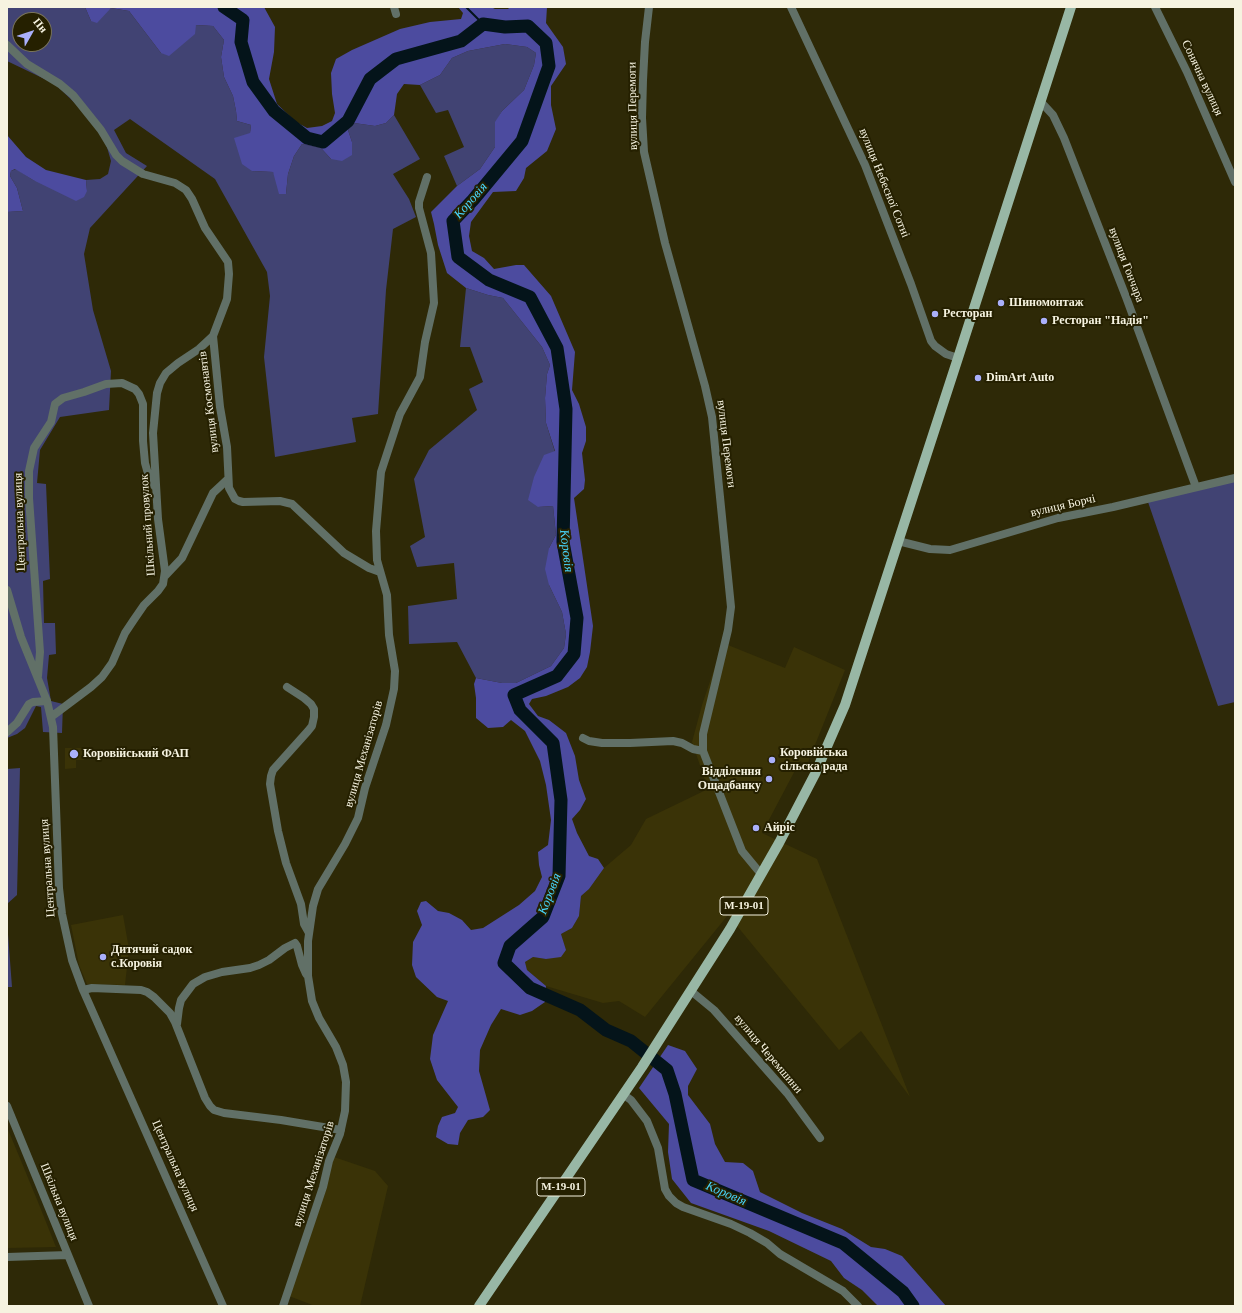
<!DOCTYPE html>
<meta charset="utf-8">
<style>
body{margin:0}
#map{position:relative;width:1242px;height:1313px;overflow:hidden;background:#2e2907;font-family:Georgia,serif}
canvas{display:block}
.frame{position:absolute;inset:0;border:8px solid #f6f3e0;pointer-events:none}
.north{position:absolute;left:12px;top:12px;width:40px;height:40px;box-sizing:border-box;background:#252000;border:1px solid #79745a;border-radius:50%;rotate:51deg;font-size:11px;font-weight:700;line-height:16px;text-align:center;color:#f6f3e0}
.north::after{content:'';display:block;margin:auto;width:14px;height:18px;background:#aab0fb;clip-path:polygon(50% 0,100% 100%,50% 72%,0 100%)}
</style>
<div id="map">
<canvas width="1242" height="1313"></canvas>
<div class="frame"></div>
<div class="north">Пн</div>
</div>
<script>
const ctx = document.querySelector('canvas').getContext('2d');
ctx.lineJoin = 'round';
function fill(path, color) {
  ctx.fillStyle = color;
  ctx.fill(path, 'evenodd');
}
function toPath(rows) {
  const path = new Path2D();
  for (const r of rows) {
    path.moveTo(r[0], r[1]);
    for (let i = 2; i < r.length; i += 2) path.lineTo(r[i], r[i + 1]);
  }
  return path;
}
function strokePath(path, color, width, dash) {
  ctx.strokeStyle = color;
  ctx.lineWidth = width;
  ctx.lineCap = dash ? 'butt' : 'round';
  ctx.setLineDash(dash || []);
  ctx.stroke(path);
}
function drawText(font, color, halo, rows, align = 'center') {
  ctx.font = font + ' Georgia,serif';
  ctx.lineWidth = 4;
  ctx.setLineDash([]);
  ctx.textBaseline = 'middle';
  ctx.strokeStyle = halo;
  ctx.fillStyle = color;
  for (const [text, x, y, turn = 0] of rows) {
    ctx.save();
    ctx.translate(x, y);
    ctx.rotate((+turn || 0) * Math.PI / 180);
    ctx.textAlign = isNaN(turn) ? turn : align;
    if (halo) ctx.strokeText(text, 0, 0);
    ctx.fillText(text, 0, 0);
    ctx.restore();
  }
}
const built = toPath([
 [723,643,785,668,794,647,845,670,807,765,800,761,762,833,817,859,910,1097,861,1031,839,1050,728,915,645,1017,619,1001,603,1003,546,986,527,970,525,962,533,957,546,959,566,950,561,934,572,928,579,916,581,896,589,889,604,868,631,845,646,819,708,789,692,742,702,705],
 [65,748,84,748,84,760,76,760,76,768,65,769],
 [123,915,129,949,125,985,87,984,79,965,71,925],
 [7,1127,38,1202,56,1247,7,1248],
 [334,1157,375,1171,388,1186,360,1306,315,1306,289,1296]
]);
const green = toPath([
 [7,7,85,7,91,21,111,8,129,11,161,53,196,25,213,26,224,40,221,57,224,77,233,96,236,111,237,121,251,125,250,133,252,171,273,172,286,194,288,174,294,156,302,144,321,148,331,159,352,142,348,130,354,123,375,126,386,123,394,115,420,159,393,174,409,199,416,217,393,229,386,290,378,414,352,418,356,442,275,457,264,357,270,296,267,272,215,179,130,119,114,130,126,153,147,166,90,228,84,254,93,310,111,371,109,410,60,417,40,450,37,483,46,484,50,579,43,581,44,623,55,623,56,654,49,655,47,678,51,701,63,704,62,733,43,732,41,707,36,706,25,728,17,734,7,738,7,212,23,211,17,188,10,176,11,171,16,169,33,180,87,191,86,180,100,179,108,174,111,161,104,137,83,111,55,84,7,61],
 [20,20,44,20,44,44,20,44],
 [505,44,527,47,536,53,534,65,524,90,502,111,496,122,495,147,480,169,457,186,444,156,464,147,448,110,436,113,420,85,440,75,452,58,468,51],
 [466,288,488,295,503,298,542,347,550,365,547,374,545,398,546,423,555,452,538,507,553,506,556,535,549,548,549,585,562,612,566,634,564,648,551,666,516,683,502,683,476,678,457,642,409,644,408,606,457,599,454,563,417,567,410,546,425,537,414,479,429,450,477,410,469,389,483,382,470,347,460,347],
 [1235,480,1235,702,1218,706,1148,502],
 [20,768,17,895,7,904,7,769],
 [7,921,12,987,7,987]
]);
const forest = toPath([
 [85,7,264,7,275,27,274,52,269,79,277,104,296,122,307,128,322,126,332,121,335,113,332,94,331,73,336,59,352,50,400,29,430,22,461,19,463,13,458,7,491,7,495,9,508,9,510,7,547,7,546,23,563,47,566,64,551,86,551,105,556,129,547,151,526,168,524,178,516,191,493,192,471,222,469,236,472,251,484,258,494,269,516,265,524,265,551,296,575,352,572,390,579,404,586,427,586,441,582,453,585,480,584,489,574,498,593,626,590,652,587,667,580,678,568,687,546,696,532,699,529,704,538,716,549,720,566,733,575,756,579,780,586,799,580,810,572,819,577,833,589,856,598,859,604,868,589,889,581,896,579,916,572,928,561,934,566,950,561,957,546,959,533,957,525,962,527,970,546,986,545,1002,532,1011,520,1015,501,1009,491,1025,480,1050,479,1071,490,1110,483,1117,468,1120,460,1133,458,1145,448,1144,436,1137,438,1126,442,1117,455,1113,458,1107,437,1080,430,1059,433,1035,448,1001,437,997,416,977,412,965,413,942,422,925,417,911,421,902,426,901,438,911,449,913,462,920,471,930,483,928,519,905,535,891,542,877,539,865,538,852,548,845,551,820,546,785,540,761,525,731,511,720,503,727,488,728,476,718,476,698,474,684,476,678,502,683,516,683,551,666,564,648,566,634,562,612,549,585,545,569,549,548,556,535,553,506,538,507,528,500,534,477,544,455,555,451,546,423,545,398,547,374,550,365,542,347,503,298,488,295,466,288,447,273,438,245,434,224,431,212,457,186,480,169,495,147,495,122,502,111,524,90,534,65,536,53,527,47,505,44,468,51,452,58,440,75,420,85,404,84,397,94,394,115,386,123,375,126,354,123,348,130,352,142,352,155,342,161,331,159,321,148,302,144,294,156,288,174,286,194,279,194,273,172,252,171,242,164,234,138,250,133,251,125,237,121,236,111,233,96,224,77,221,57,224,40,213,26,196,25,195,34,169,56,161,53,129,11,111,8,97,23,91,21],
 [7,135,26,157,46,170,86,180,87,191,84,197,76,201,33,180,15,169,11,171,10,176,17,188,23,211,7,212],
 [668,1045,685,1051,697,1069,688,1086,688,1095,710,1124,715,1144,725,1162,743,1163,753,1171,760,1192,802,1213,842,1229,871,1247,885,1249,902,1256,946,1306,878,1306,862,1290,844,1278,831,1261,769,1231,691,1203,672,1179,668,1152,669,1124,639,1088]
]);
const stream = toPath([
 [466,7,483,24]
]);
const river = toPath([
 [224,7,243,20,241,42,253,82,274,111,307,138,323,142,348,121,370,79,396,59,461,41,483,24,505,27,528,26,546,43,549,66,522,141,473,200,453,221,458,257,489,280,530,297,557,348,566,409,563,542,577,618,574,654,557,676,514,695,520,710,553,743,561,800,559,876,543,917,510,946,504,963,530,988,580,1010,606,1030,631,1041,667,1070,675,1094,693,1180,843,1243,903,1292,913,1306]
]);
const minor = toPath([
 [394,7,396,14],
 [649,7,645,42,643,80,642,118,644,152,665,243,705,386,712,417,731,607,728,630,703,734,703,751,742,851,761,874],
 [791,7,865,165,911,284,931,341,935,346,946,354,958,358],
 [1155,7,1187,72,1235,182],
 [7,45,27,64,60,84,73,95,101,130,116,155,122,161,143,174,175,183,186,190,192,199,205,228,228,262,229,274,227,299,213,336,220,407,227,447,229,488,235,499,239,501,243,502,280,501,292,504,344,553,369,568,380,572],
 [1040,101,1053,115,1064,138,1126,297,1196,487],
 [898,541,930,549,950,550,1058,518,1113,507,1235,478],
 [165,576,182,558,213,493,228,479],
 [7,590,21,637,47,701,53,727,59,888,62,914,72,960,83,990,223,1306],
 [38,676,40,652,29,498,29,471,34,448,51,422,55,404,63,398,84,392,106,384,122,383,135,389,139,394,143,404,143,441,145,463,150,481,156,488],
 [287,687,304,698,311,704,314,709,314,717,312,726,308,731,273,770,271,776,270,784,278,831,286,863,301,904,304,924,309,933],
 [51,717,91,687,102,677,112,663,125,633,133,621,144,605,158,591,163,584,165,571,158,519,153,433,157,393,160,383,166,373,178,363,199,349,213,336],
 [7,732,17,723,29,704,33,702,47,701],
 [583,738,589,741,602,743,630,743,673,741,682,743,693,749,703,751],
 [83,990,92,988,141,990,147,992,154,997,170,1013,175,1022,205,1098,210,1106,214,1110,224,1113,281,1120,341,1130],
 [691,991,714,1010,787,1093,820,1138],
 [177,1024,179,1008,181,1000,193,984,205,977,222,972,250,968,259,965,269,960,285,948,295,943,297,946,302,965,306,974],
 [624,1095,631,1100,647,1121,658,1148,665,1189,669,1196,676,1203,683,1207,731,1224,750,1233,767,1243,780,1254,843,1291,858,1306],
 [7,1106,89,1306],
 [7,1257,68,1255],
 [283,1306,323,1187,329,1161,340,1134,345,1111,346,1082,343,1065,336,1047,319,1018,312,1001,308,976,308,941,313,906,318,889,345,844,358,818,365,788,386,725,394,689,395,671,389,635,387,595,377,560,376,531,381,472,400,414,420,377,425,342,434,303,431,253,419,208,419,202,427,177]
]);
const primary = toPath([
 [479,1306,642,1067,730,929,779,843,815,774,845,705,958,358,1071,7]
]);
const markers = [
 [1001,303,4,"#aab0fb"],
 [935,314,4,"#aab0fb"],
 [1044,321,4,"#aab0fb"],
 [978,378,4,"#aab0fb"],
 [74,754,5,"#aab0fb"],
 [772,760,4,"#aab0fb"],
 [769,779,4,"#aab0fb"],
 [756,828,4,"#aab0fb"],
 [103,957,4,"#aab0fb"]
];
const shields = [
 [744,906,48],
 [561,1187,48]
];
const shieldNames = [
 ["М-19-01",744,906],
 ["М-19-01",561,1187]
];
const streetNames = [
 ["Сонячна вулиця",1202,78,65],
 ["вулиця Перемоги",633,106,-91],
 ["вулиця Небесної Сотні",884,183,68],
 ["вулиця Гончара",1126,265,69],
 ["вулиця Космонавтів",209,402,-97],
 ["вулиця Перемоги",726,444,83],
 ["вулиця Борчі",1063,506,-13],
 ["Центральна вулиця",20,522,-92],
 ["Шкільний провулок",148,525,-94],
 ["вулиця Механізаторів",364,754,-74],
 ["Центральна вулиця",48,868,-94],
 ["вулиця Черемшини",768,1054,50],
 ["Центральна вулиця",175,1166,66],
 ["вулиця Механізаторів",314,1174,-72],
 ["Шкільна вулиця",59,1202,68]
];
const poiNames = [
 ["Шиномонтаж",1009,303],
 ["Ресторан",943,314],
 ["Ресторан \"Надія\"",1052,321],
 ["DimArt Auto",986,378],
 ["Коровійська",780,753],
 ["сільска рада",780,767],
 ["Коровійський ФАП",83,754],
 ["Відділення",761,772,"right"],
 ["Ощадбанку",761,786,"right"],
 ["Айріс",764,828],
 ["Дитячий садок",111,950],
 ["с.Коровія",111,964]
];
const waterNames = [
 ["Коровія",471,201,-49],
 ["Коровія",566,551,83],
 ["Коровія",550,894,-69],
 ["Коровія",726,1194,23]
];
fill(built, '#3a3307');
fill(green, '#414373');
fill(forest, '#4c4b9f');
strokePath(stream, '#04141a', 2);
strokePath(river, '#04141a', 13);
strokePath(minor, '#617067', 8);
strokePath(primary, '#98b7a5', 10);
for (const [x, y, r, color] of markers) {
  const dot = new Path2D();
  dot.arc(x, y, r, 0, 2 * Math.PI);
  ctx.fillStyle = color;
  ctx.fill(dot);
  strokePath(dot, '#252000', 1.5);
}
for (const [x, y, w] of shields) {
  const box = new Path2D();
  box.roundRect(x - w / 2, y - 9, w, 18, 3);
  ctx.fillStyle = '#252000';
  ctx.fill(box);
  strokePath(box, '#f6f3e0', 1);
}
drawText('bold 11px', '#f6f3e0', null, shieldNames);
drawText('12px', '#f6f3e0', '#252000', streetNames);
drawText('bold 12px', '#f6f3e0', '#252000', poiNames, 'left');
drawText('italic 13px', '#48d6fd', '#252000', waterNames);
</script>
